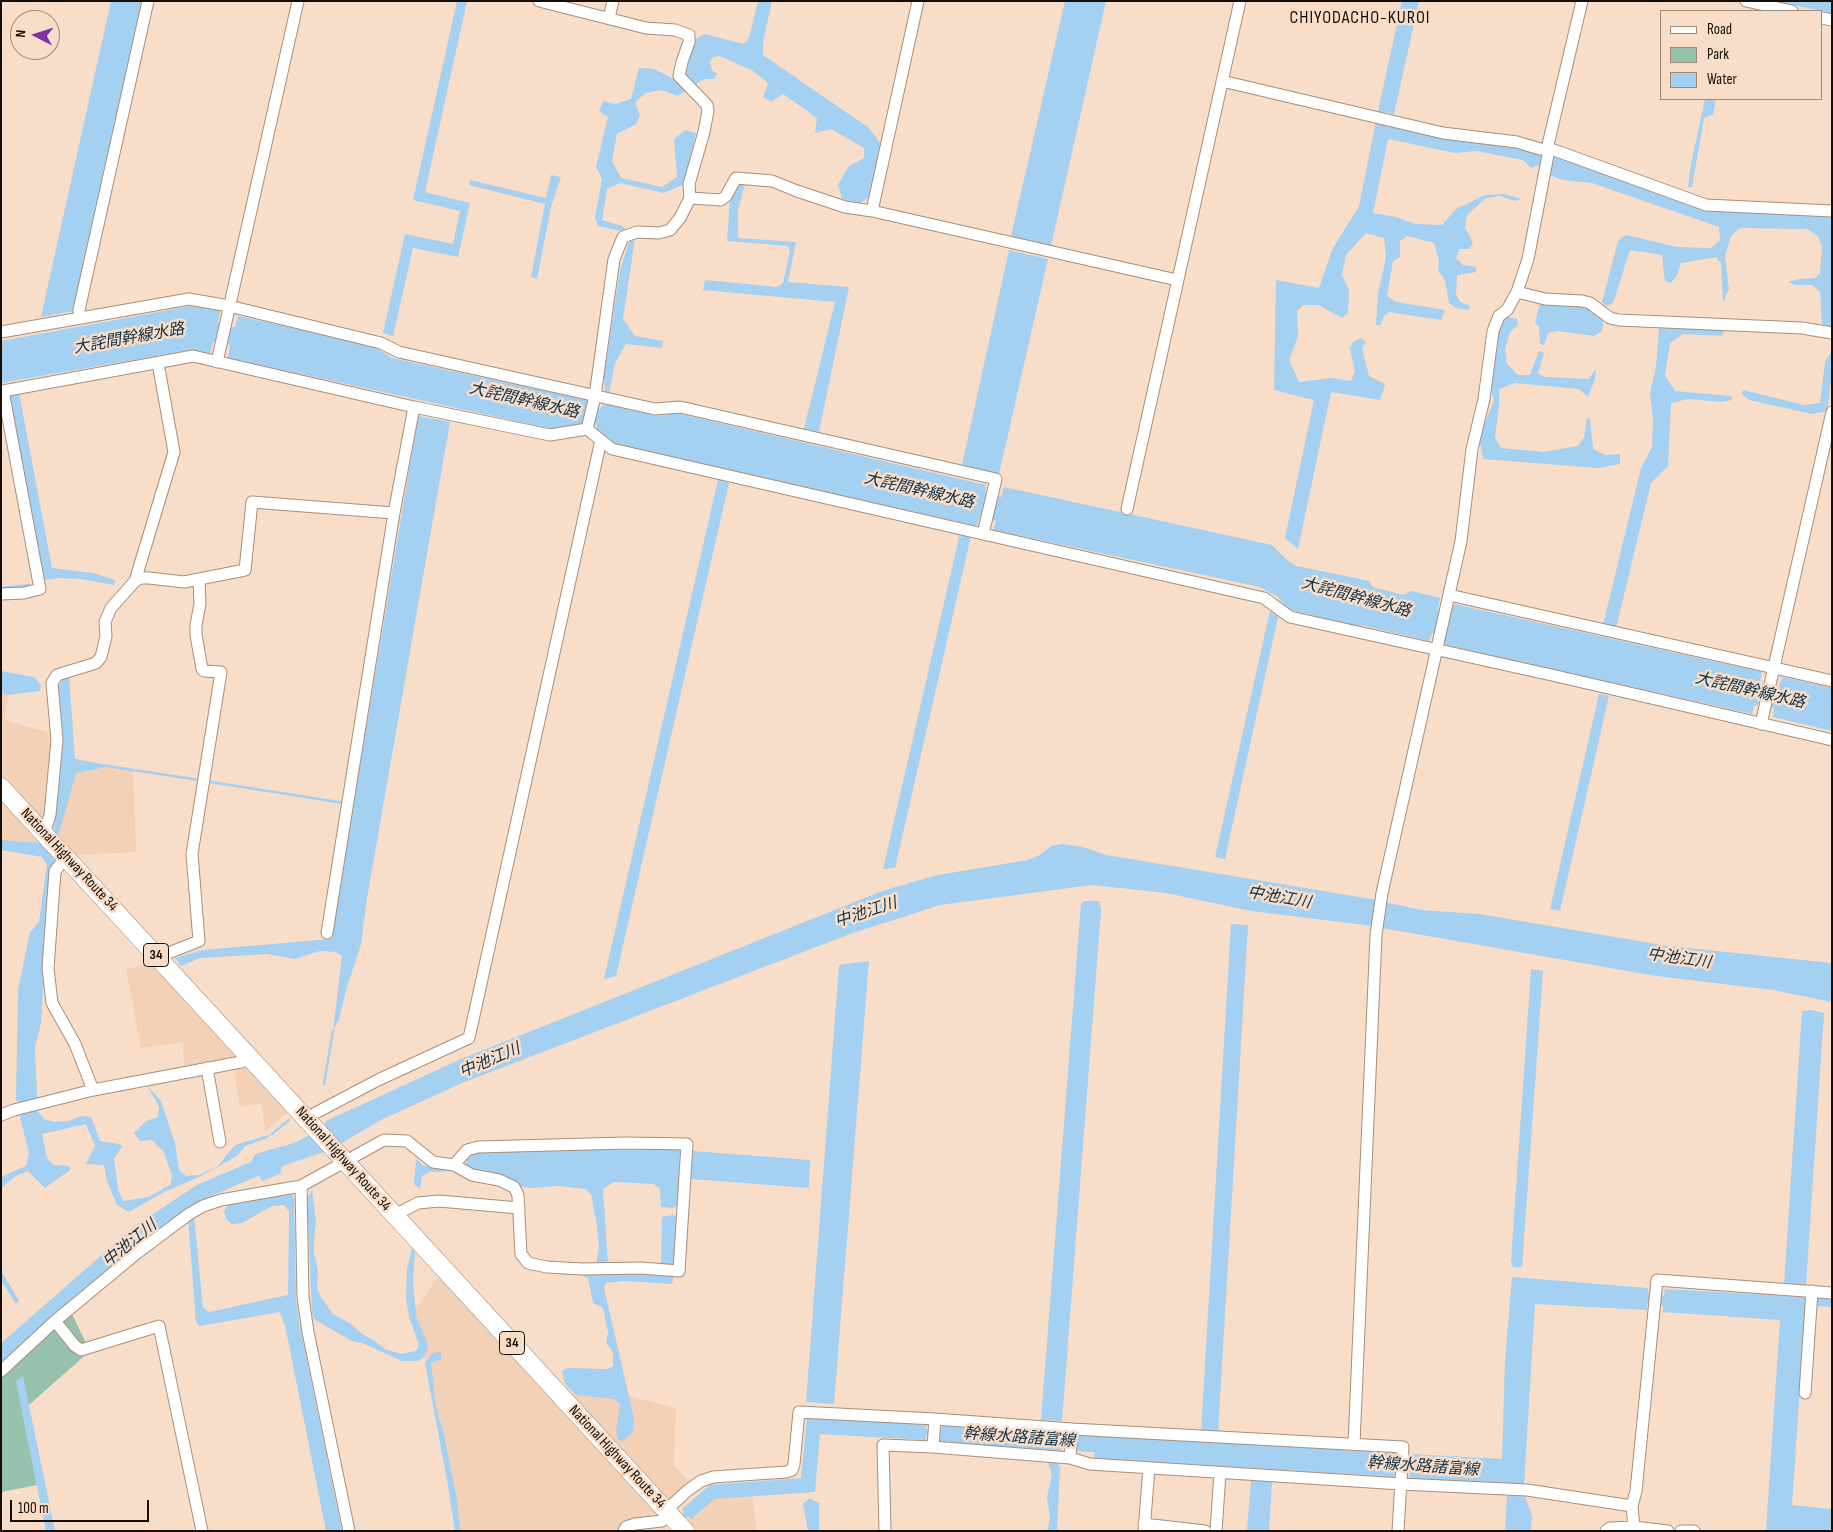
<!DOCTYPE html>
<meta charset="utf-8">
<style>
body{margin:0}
#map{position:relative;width:1833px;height:1532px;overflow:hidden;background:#f8ddc9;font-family:"Sofia Sans Condensed",sans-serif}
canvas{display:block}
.frame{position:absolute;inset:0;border:2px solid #150d06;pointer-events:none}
.legend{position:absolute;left:1660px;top:10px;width:162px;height:90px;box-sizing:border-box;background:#f8ddc9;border:1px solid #9d8a7b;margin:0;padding:6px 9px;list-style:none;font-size:15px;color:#150d06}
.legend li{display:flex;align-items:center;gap:10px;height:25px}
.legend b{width:25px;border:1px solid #9d8a7b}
.north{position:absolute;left:10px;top:10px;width:50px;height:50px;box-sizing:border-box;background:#f8ddc9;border:1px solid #9d8a7b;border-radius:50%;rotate:275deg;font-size:14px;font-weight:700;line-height:20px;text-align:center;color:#150d06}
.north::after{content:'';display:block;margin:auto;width:18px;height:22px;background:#7e34a6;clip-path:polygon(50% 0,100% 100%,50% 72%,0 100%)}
.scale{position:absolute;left:10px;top:1500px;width:139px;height:22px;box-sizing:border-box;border:2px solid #150d06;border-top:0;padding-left:6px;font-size:15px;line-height:18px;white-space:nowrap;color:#150d06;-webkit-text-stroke:4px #f8ddc9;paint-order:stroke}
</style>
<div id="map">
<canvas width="1833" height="1532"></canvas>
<div class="frame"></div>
<ul class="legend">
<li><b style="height:6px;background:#fff"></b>Road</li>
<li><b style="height:14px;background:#96c1ac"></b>Park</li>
<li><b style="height:14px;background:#a4d0f2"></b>Water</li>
</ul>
<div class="north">N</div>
<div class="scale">100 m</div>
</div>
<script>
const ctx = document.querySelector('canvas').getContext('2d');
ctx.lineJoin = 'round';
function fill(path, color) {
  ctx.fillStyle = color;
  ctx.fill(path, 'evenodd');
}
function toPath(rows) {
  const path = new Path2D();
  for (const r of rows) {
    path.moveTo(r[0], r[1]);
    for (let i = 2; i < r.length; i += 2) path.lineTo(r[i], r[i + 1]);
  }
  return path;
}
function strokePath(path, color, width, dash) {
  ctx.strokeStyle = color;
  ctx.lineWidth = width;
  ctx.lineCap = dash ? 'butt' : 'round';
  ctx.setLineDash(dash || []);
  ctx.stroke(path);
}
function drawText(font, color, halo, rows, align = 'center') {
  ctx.font = font + ' "Sofia Sans Condensed","Noto Sans JP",sans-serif';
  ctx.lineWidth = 5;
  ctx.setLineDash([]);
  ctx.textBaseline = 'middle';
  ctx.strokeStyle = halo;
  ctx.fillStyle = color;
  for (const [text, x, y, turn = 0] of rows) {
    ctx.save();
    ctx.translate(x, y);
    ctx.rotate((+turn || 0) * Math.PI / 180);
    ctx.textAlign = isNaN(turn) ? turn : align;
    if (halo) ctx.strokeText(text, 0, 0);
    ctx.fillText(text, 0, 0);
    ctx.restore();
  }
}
const built = toPath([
 [11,684,4,720,68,738,75,759,133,769,136,852,47,856,1,842,1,685],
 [157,963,288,1112,266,1131,261,1104,240,1107,232,1061,185,1070,182,1042,141,1048,126,969],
 [440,1274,662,1516,621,1522,620,1531,456,1531,428,1370,412,1315],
 [571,1394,625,1395,676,1408,674,1465,696,1490,674,1510],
 [752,1493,757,1531,696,1531,686,1520,714,1496]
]);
const green = toPath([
 [69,1308,90,1351,22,1411,37,1485,1,1492,1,1367]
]);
const water = toPath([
 [111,1,143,1,74,311,41,317],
 [457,1,467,1,425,192,470,203,458,257,413,248,393,336,383,333,405,234,453,244,460,211,413,200],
 [758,1,772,1,763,42,763,55,869,128,881,144,870,196,860,204,842,199,838,185,849,166,864,158,864,148,831,129,815,133,817,118,783,94,771,102,763,97,768,83,753,71,720,56,713,57,710,62,712,70,717,74,714,79,704,79,678,96,661,90,645,93,635,103,640,115,636,124,617,134,612,161,621,178,662,187,677,177,674,139,685,130,696,133,684,184,664,193,620,183,607,189,602,220,622,226,635,238,623,319,635,336,663,341,662,348,626,344,615,363,609,393,605,392,604,376,620,270,630,239,622,231,598,226,595,218,602,179,596,167,608,117,599,111,603,101,615,104,631,99,639,68,654,69,678,81,686,73,694,40,705,34,743,44,749,38],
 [1065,1,1106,1,1051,246,1011,236],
 [1402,1,1419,1,1394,114,1378,111],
 [1773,1,1832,1,1832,14,1822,11],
 [1705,99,1716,99,1713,115,1704,118,1692,187,1688,187,1691,164],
 [1376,121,1515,146,1551,157,1556,156,1660,194,1715,210,1832,216,1832,328,1822,324,1820,292,1813,285,1795,285,1788,282,1799,279,1815,278,1820,273,1822,247,1818,236,1807,229,1740,228,1731,236,1725,256,1729,289,1723,302,1721,263,1716,257,1681,263,1676,278,1670,283,1665,281,1662,255,1630,250,1613,303,1607,306,1602,302,1618,241,1626,235,1677,247,1711,248,1720,240,1719,227,1592,183,1562,180,1547,174,1543,164,1531,168,1523,160,1476,151,1455,153,1388,139,1373,213,1396,217,1415,224,1442,225,1456,209,1485,195,1505,194,1521,199,1515,201,1500,196,1486,198,1467,215,1465,227,1473,243,1469,249,1459,249,1456,258,1463,265,1476,267,1476,272,1457,275,1456,294,1460,302,1470,306,1469,310,1456,308,1449,303,1445,280,1438,271,1439,261,1434,243,1407,236,1400,241,1400,257,1393,261,1387,296,1396,302,1445,310,1441,320,1389,312,1384,316,1381,325,1376,325,1378,294,1386,257,1384,238,1366,233,1346,255,1342,275,1349,290,1348,312,1342,318,1318,305,1304,305,1297,311,1298,336,1289,360,1299,382,1330,378,1351,381,1355,371,1350,349,1353,342,1361,338,1366,342,1362,348,1369,376,1385,384,1380,400,1331,392,1298,549,1285,538,1314,400,1274,390,1276,280,1319,288,1332,250,1359,206],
 [551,175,561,177,551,207,537,279,531,277,545,204,469,185,470,180,546,198],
 [738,183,745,183,738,210,738,238,796,242,788,282,849,287,819,432,804,429,835,302,703,290,705,280,777,287,783,283,790,252,788,246,727,241,730,199],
 [1009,250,1048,259,999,474,962,465],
 [1540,302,1581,304,1604,316,1602,331,1594,336,1557,331,1548,333,1544,345,1540,344,1539,327,1535,323],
 [191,306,220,311,218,322,221,325,217,341,213,342,210,354,190,350,1,383,1,341],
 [238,316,371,345,392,358,587,400,587,405,600,409,604,404,657,416,676,413,986,485,985,493,1001,497,1004,487,1272,545,1287,560,1297,566,1369,581,1373,587,1403,595,1412,591,1440,598,1438,610,1451,613,1454,604,1762,672,1760,682,1763,684,1775,687,1779,687,1782,677,1832,688,1832,731,1773,717,1774,709,1771,706,1760,704,1754,706,1752,714,1444,645,1446,636,1432,633,1429,641,1361,625,1360,628,1287,609,1278,597,1260,587,993,530,996,521,980,516,977,526,618,446,596,431,597,425,583,422,582,425,552,429,228,358,230,346,227,342,230,327,235,327],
 [1508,317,1517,319,1518,325,1510,332,1505,349,1507,364,1518,375,1530,375,1539,351,1544,353,1538,373,1544,377,1589,379,1596,369,1595,379,1588,397,1579,389,1515,383,1499,389,1499,406,1495,438,1501,448,1544,452,1578,446,1584,437,1587,418,1590,419,1593,449,1605,455,1620,454,1620,464,1598,468,1483,459,1479,437,1494,401,1491,389,1498,334,1501,321],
 [1659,328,1725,330,1722,336,1683,334,1670,343,1665,375,1675,391,1731,396,1732,400,1721,402,1688,399,1671,403,1668,466,1651,483,1616,628,1603,625,1641,468,1652,447,1653,417,1650,393,1656,367],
 [1831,352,1832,375,1827,411,1812,414,1749,400,1742,394,1743,390,1804,405,1820,403,1825,362],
 [19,393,52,568,93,573,115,580,114,585,81,579,61,578,42,580,9,395],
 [418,416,450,422,366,904,361,944,347,987,339,1019,333,1031,342,956,336,952,320,951,295,959,267,954,200,958,181,966,175,958,202,950,331,939],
 [718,480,729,483,616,976,604,979],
 [960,533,971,536,895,868,883,869],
 [1270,611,1278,617,1225,859,1215,857],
 [1,671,34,677,41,685,40,691,8,695,1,693],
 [69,676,75,759,111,766,76,773,59,834,56,834,54,830,62,739,58,688,62,680],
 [1599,694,1609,696,1560,911,1550,909],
 [1,839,9,841,43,843,53,854,55,860,50,871,41,1023,35,1047,37,1097,31,1103,44,1119,54,1122,69,1121,82,1116,91,1117,100,1141,120,1144,122,1147,114,1158,118,1189,123,1201,149,1197,171,1184,172,1176,164,1152,152,1140,140,1141,134,1133,146,1121,158,1117,159,1107,147,1085,161,1101,175,1143,179,1170,186,1176,199,1175,218,1166,235,1145,272,1134,266,1139,245,1146,237,1156,199,1177,164,1192,129,1212,117,1205,107,1181,104,1165,86,1164,95,1146,86,1124,42,1134,47,1158,54,1165,70,1166,70,1170,45,1188,28,1171,14,1177,1,1188,1,1177,26,1166,29,1154,20,1117,22,1109,21,1104,16,1100,18,990,30,932,39,922,47,865,42,857,1,850],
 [1063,844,1083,847,1106,855,1371,899,1421,910,1479,914,1668,946,1832,963,1832,1002,1773,990,1656,976,1365,925,1251,911,1166,893,1092,885,940,905,850,934,462,1083,381,1120,340,1144,324,1129,326,1121,461,1059,885,890,938,875,1028,860,1040,855,1051,846],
 [1084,901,1099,901,1101,910,1062,1421,1041,1420,1081,904],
 [1231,924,1248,925,1218,1433,1201,1432],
 [869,961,834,1404,806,1402,839,965],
 [1531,969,1543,971,1522,1267,1513,1267,1511,1261],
 [1811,1010,1824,1013,1806,1285,1784,1284,1802,1011],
 [312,1134,327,1151,282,1166,280,1174,262,1181,251,1163,255,1154,294,1143],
 [627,1149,680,1149,677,1206,673,1208,661,1207,660,1189,654,1184,614,1182,603,1189,608,1264,596,1264,599,1249,597,1226,591,1194,585,1189,559,1186,531,1188,520,1186,514,1180,507,1177,465,1167,467,1159,474,1153],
 [693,1151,810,1160,809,1188,691,1179],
 [416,1159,424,1166,448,1167,453,1171,430,1172,422,1176,420,1189,414,1184],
 [312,1190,316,1222,314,1240,314,1253,318,1271,317,1287,320,1296,333,1314,351,1324,362,1334,375,1341,385,1349,401,1354,416,1351,418,1348,418,1342,409,1317,406,1298,407,1269,412,1248,415,1252,413,1282,415,1304,417,1319,428,1344,427,1351,423,1358,417,1361,402,1361,362,1343,352,1341,315,1320,312,1313,307,1198],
 [284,1193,292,1193,294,1200,296,1299,299,1322,342,1531,326,1531,285,1325,280,1312,199,1326,196,1322,188,1219,194,1215,203,1308,209,1312,288,1295,289,1211,284,1205,272,1206,242,1223,232,1224,226,1219,224,1211,229,1204],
 [673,1215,677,1217,674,1266,661,1265,662,1217],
 [1,1270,19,1301,16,1304,1,1280],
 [624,1272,674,1276,672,1284,625,1281,606,1283,604,1288,634,1418,633,1431,624,1441,618,1440,616,1433,620,1404,614,1399,576,1395,565,1384,562,1371,567,1368,607,1369,613,1366,613,1352,606,1343,608,1333,603,1308,593,1303,588,1278,579,1274],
 [1512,1277,1648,1288,1648,1293,1664,1296,1665,1289,1806,1297,1792,1505,1832,1509,1832,1531,1766,1530,1780,1320,1663,1312,1663,1305,1659,1305,1647,1304,1647,1310,1535,1304,1524,1485,1409,1478,1410,1472,1406,1471,1395,1471,1394,1477,1094,1458,1094,1452,1076,1451,1077,1434,1395,1453,1395,1460,1407,1461,1410,1460,1411,1454,1502,1459,1505,1362],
 [1816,1297,1832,1298,1832,1307,1815,1306],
 [441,1351,441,1359,431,1363,436,1407,444,1434,457,1500,460,1531,455,1531,447,1480,425,1363,432,1354],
 [23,1376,55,1531,46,1531,16,1381],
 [807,1418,927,1424,926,1429,929,1429,929,1435,926,1435,926,1440,820,1434,815,1492,714,1499,691,1519,688,1516,685,1519,681,1515,684,1512,682,1509,710,1485,801,1478],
 [942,1424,1064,1434,1062,1451,940,1442,940,1437,938,1436,938,1430,941,1430],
 [1052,1459,1055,1460,1060,1467,1057,1531,1047,1531,1050,1518,1047,1497,1052,1475,1048,1462],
 [1251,1480,1272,1482,1269,1531,1247,1531],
 [1507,1496,1525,1496,1532,1516,1531,1531,1505,1531],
 [810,1498,819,1503,819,1531,808,1531,803,1504]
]);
const stream = toPath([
 [1,588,29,585],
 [107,766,199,780],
 [211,782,344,803],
 [324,1084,333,1031],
 [272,1134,289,1120]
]);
const river = toPath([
 [1,1354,139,1233,201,1192,275,1160]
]);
const minor = toPath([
 [539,1,646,28,675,30,689,35,689,42,682,62,679,76,707,105,708,111,704,132,689,184,690,198,680,218,670,230,659,233,637,232,623,237,614,259,595,396,587,429],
 [1746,1,1792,11],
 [609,18,613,1],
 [1822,18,1832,20],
 [1222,81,1443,133,1517,142,1540,149,1554,150,1706,205,1832,211],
 [690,198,721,200,726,196,736,178,772,181,797,191,845,207,872,211,1177,280],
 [872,211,918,1],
 [1517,292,1545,299,1582,301,1590,303,1610,318,1619,320,1802,328,1832,333],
 [80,318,79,310,148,1],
 [1,332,189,299,229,306,381,343,399,352,655,409,680,407,996,479,983,534,1264,598,1290,617,1556,676,1832,740],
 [217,362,298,1],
 [1127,509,1240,1],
 [135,581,174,452,158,363],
 [1,594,24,593,40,589,3,391,193,356,414,407,550,435,587,429,612,449,983,534],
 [1449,595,1832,681],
 [1761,724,1832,412],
 [44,833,50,815,57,740,52,683,57,675,96,663,101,657,106,636,105,622,111,608,135,581,141,578,149,578,184,582,245,570,252,502,394,513,414,407],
 [66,857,55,871,48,968,52,1003,75,1044,93,1090],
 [327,933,394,513],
 [158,957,199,941,192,854,221,672,204,671,202,669,196,635,196,625,200,604,199,580],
 [207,1068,220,1142],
 [1,1115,14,1110,93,1090,241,1062,252,1058],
 [306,1118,378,1080,469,1038,601,440],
 [626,1143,687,1144,679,1271,641,1268,583,1269,547,1267,528,1263,521,1254,518,1195,514,1187,499,1180,472,1175,454,1165,467,1150,478,1147,626,1143],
 [301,1186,303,1297,308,1332,349,1531],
 [395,1215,418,1203,439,1201,519,1208],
 [55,1321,75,1346,81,1350,159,1326,202,1531],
 [1,1371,55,1321,137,1253,189,1214,203,1206,221,1200,301,1186,384,1140,407,1141,433,1162,454,1165],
 [1805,1393,1812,1291],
 [1072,1429,1403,1447,1398,1531],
 [1354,1444,1376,935,1382,893,1461,541,1472,449,1484,399,1493,331,1499,316,1507,310,1517,292,1528,259,1548,155,1547,149,1582,1],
 [933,1447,935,1419],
 [1632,1506,1636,1491,1657,1280,1832,1293],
 [1144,1524,1205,1531],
 [624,1531,626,1527,635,1524,662,1521,673,1504,687,1491,701,1481,713,1477,786,1472,792,1470,794,1464,799,1412,935,1419,1072,1429,1070,1458],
 [885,1531,883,1445,933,1447,1070,1458,1090,1464,1401,1484,1527,1490,1632,1506,1634,1527],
 [1144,1531,1149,1468],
 [1216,1531,1220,1473],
 [1606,1531,1610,1528,1634,1527,1668,1531],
 [1681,1531,1694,1531]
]);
const highway = toPath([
 [1,787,685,1531]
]);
const shields = [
 [156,955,25],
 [512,1343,25]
];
const shieldNames = [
 ["34",156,955],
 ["34",512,1343]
];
const streetNames = [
 ["National Highway Route 34",69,860,47],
 ["National Highway Route 34",343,1159,48],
 ["National Highway Route 34",617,1457,47]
];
const waterNames = [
 ["大詫間幹線水路",129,339,-10],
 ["大詫間幹線水路",524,401,13],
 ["大詫間幹線水路",919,491,13],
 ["大詫間幹線水路",1356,598,15],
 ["大詫間幹線水路",1750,691,13],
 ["中池江川",1279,898,10],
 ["中池江川",866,913,-18],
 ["中池江川",1679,959,8],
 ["中池江川",490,1061,-23],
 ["中池江川",130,1244,-39],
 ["幹線水路諸富線",1019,1438,4],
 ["幹線水路諸富線",1423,1467,4]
];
const quarterNames = [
 ["CHIYODACHO-KUROI",1360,18]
];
fill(built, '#f2d1b7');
fill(green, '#96c1ac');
fill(water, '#a4d0f2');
strokePath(stream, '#a4d0f2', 2.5);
strokePath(river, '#a4d0f2', 16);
strokePath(minor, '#a78f7c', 13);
strokePath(highway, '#a78f7c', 19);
strokePath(minor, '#fff', 11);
strokePath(highway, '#fff', 18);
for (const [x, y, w] of shields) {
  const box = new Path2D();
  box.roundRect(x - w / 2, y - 11.5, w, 23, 4);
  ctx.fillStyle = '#f8ddc9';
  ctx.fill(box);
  strokePath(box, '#150d06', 1);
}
drawText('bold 14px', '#150d06', null, shieldNames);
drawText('15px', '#150d06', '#f8ddc9', streetNames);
drawText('italic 16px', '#0d3047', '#f8ddc9', waterNames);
ctx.letterSpacing = '1px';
drawText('18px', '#150d06', '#f8ddc9', quarterNames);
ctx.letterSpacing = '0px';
</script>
